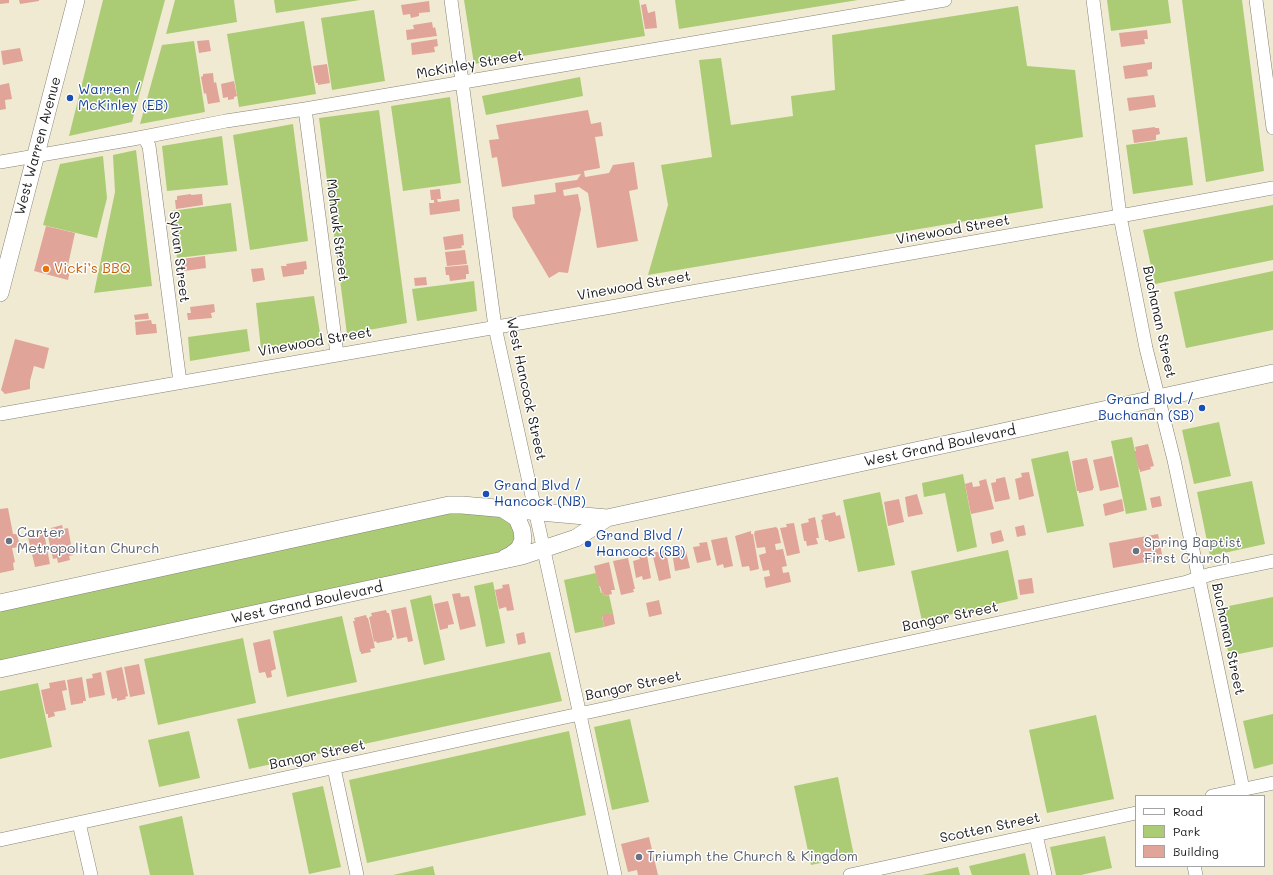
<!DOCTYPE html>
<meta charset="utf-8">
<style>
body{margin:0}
#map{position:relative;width:1273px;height:875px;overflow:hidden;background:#f1ead3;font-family:Mali,sans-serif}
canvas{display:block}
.legend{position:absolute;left:1135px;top:795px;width:130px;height:72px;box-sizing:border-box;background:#fff;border:1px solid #a4a4a4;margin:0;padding:5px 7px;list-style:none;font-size:12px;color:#1c1c1c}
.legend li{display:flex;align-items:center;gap:8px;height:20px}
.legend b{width:20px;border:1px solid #a4a4a4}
</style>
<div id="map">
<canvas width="1273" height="875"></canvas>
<ul class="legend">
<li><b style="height:5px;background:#fff"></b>Road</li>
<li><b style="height:11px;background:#abcc74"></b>Park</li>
<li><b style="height:11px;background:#e0a499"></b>Building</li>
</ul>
</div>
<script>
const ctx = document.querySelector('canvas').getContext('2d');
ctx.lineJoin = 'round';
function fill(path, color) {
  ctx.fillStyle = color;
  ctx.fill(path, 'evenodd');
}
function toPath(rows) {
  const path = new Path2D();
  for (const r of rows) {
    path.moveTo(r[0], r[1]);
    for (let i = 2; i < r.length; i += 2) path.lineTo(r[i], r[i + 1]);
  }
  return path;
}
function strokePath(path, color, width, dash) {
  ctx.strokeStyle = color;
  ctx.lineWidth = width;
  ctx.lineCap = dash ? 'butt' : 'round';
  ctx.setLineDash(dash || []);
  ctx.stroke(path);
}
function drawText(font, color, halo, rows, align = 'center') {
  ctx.font = font + ' Mali,sans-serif';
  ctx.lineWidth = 3;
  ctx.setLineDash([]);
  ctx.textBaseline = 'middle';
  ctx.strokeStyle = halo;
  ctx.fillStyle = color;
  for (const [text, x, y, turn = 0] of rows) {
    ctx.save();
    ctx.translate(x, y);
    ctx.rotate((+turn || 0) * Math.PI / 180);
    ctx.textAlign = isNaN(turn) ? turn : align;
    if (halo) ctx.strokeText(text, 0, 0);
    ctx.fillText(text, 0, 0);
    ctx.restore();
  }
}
const green = toPath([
 [103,0,165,0,132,122,69,136],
 [175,0,234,0,237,22,166,34],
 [274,0,360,0,276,13],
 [464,0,639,0,645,36,474,64],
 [675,0,858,0,679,29],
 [1107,0,1168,0,1171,23,1111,31],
 [1182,0,1242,0,1264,171,1206,182],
 [1018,6,1027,66,1075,70,1083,137,1035,145,1043,208,648,275,668,205,661,165,712,157,699,60,721,58,731,125,793,116,791,96,835,90,832,35],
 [374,10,385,81,332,90,321,18],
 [304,21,316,94,239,107,227,34],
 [194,41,205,112,140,124,162,45],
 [580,77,583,96,486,115,482,96],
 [450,97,461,183,403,191,391,106],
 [379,110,407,323,347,334,319,118],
 [293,124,308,241,250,250,233,135],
 [222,136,228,185,167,191,162,146],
 [1187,137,1193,185,1133,194,1126,145],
 [136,150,152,286,94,293,115,192,113,155],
 [103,156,107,198,97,238,43,225,60,164],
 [231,203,237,251,177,258,171,211],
 [1273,205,1273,260,1155,284,1143,230],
 [1273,271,1273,330,1186,348,1174,292],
 [474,281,477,311,417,321,412,289],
 [314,296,321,339,261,349,256,303],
 [247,329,250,351,190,361,188,337],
 [1219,422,1231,476,1194,484,1182,430],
 [1132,437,1147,510,1126,514,1111,441],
 [1068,451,1084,526,1047,533,1031,459],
 [963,474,977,547,957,552,945,493,924,497,922,483],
 [1252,481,1265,544,1210,556,1197,492],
 [880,492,895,565,858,572,843,500],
 [471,511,509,518,516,539,510,552,0,664,0,610,424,517],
 [1008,550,1018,599,922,621,911,571],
 [596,573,601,593,603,592,604,596,609,595,613,613,602,616,604,627,575,633,564,580],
 [493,582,505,643,486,647,474,586],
 [431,595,445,660,424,665,410,600],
 [1273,597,1273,647,1229,656,1219,608],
 [342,616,357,682,287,697,273,631],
 [243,638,256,703,158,725,144,659],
 [550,652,562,701,249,769,237,719],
 [38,683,52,747,0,759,0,691],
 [1273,714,1273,764,1254,769,1243,721],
 [1096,715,1114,799,1047,813,1029,730],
 [630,719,649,802,612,810,594,727],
 [189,731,200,778,159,787,148,740],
 [569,731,586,815,367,863,349,780],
 [838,777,854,856,811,865,794,786],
 [323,786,341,867,309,874,292,793],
 [182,816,194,875,150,875,139,826],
 [1105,836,1112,868,1081,875,1056,875,1050,847],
 [1025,853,1030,875,972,875,969,866],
 [433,866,435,875,393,875],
 [958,867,960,875,922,875]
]);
const building = toPath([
 [0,0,9,0,9,3,0,4],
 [19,0,39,0,39,1,20,4],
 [429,1,430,12,419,13,419,16,411,18,410,14,403,15,401,5],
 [646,4,648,13,655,11,657,28,645,29,641,5],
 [432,22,433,28,435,27,437,36,407,40,406,30,414,29,413,25],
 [1147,30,1148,39,1144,39,1145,44,1121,47,1119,33],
 [437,39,438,46,434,47,435,52,412,55,411,43],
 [209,40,211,51,199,53,197,41],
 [20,48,23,61,3,65,1,51],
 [1152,62,1152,69,1147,70,1148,76,1125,79,1123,66],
 [327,64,330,83,318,85,318,83,316,83,313,66],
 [213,73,214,83,216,82,220,102,208,104,206,93,204,94,201,77,203,76,203,74],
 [234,81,237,96,234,97,234,99,228,100,228,97,223,98,221,84],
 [9,83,12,99,5,100,6,109,0,110,0,85],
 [1154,95,1156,107,1129,111,1127,98],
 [588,110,591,124,601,122,603,136,595,137,600,168,584,171,585,177,609,173,613,165,634,162,638,189,629,191,638,241,597,248,588,193,579,187,563,190,564,196,578,194,581,209,568,273,559,272,549,278,513,217,512,207,535,204,534,195,556,192,555,183,577,180,581,174,502,187,497,157,492,158,489,140,499,139,496,125],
 [1155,127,1155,128,1159,128,1160,134,1156,135,1156,140,1134,143,1132,130],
 [440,189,441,199,437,199,438,202,459,199,460,211,430,215,429,203,434,203,434,200,431,200,430,190],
 [191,194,191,195,202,194,203,205,176,209,175,200,177,200,177,196],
 [46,226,75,233,68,265,71,265,68,280,34,271],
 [463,234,464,245,461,246,462,248,445,250,443,237],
 [465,250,467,264,447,266,445,252],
 [205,256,206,268,184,271,182,259],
 [306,261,307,269,304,270,304,274,283,277,281,266,287,266,286,264],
 [468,265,469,274,466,274,466,279,450,281,449,275,446,275,445,267],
 [263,268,265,280,253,282,251,269],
 [426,277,427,285,415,286,414,278],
 [214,304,215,312,211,313,212,318,188,320,187,313,191,313,190,307],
 [148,313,149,319,135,320,134,315],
 [151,320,152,324,156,324,157,333,136,335,135,322],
 [15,339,49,348,44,369,34,366,30,381,30,389,5,394,1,390],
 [1148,444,1154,466,1150,467,1151,469,1140,472,1140,469,1139,470,1134,451,1136,451,1135,447],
 [1112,456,1119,487,1100,491,1093,460],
 [1087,458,1094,488,1093,488,1093,490,1079,493,1079,491,1077,491,1072,461],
 [1029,472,1034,496,1019,500,1015,479,1022,477,1021,473],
 [1005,477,1010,499,995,502,991,483,996,482,996,479],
 [986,479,994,509,971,514,965,484,972,482,973,487,980,486,979,481],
 [917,494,923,514,908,517,905,497],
 [1160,496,1162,506,1152,508,1150,498],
 [899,499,904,522,888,526,884,502],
 [1122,499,1124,511,1105,516,1103,504],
 [8,508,13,534,17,534,20,547,12,548,15,562,13,563,14,570,0,573,0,509],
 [835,512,836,516,840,515,845,538,829,542,828,540,825,540,821,520,823,519,822,515],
 [815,517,819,538,816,538,818,544,807,546,806,541,804,541,801,524,809,522,808,519],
 [794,523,800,553,787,556,780,528,787,527,786,524],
 [62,525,63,529,68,528,73,555,69,556,70,560,58,563,57,558,53,559,47,532,52,531,51,528],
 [1024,525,1026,535,1017,537,1015,527],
 [776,527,778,529,781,543,775,544,776,550,783,549,787,566,782,567,783,573,789,572,791,582,766,588,764,577,770,576,769,570,763,571,759,555,766,553,765,547,757,548,754,534,755,531],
 [1001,530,1004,541,992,544,990,533],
 [751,531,751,534,753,534,759,569,750,571,749,566,742,567,735,536],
 [44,533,50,564,35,567,28,537],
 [1158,534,1163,559,1113,568,1109,543],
 [727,537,733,566,724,568,723,564,717,566,711,540],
 [707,542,711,560,697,563,693,547,700,546,699,543],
 [685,547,690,568,675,571,672,552,678,551,678,548],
 [666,550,671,578,659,581,652,553],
 [647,555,651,578,643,580,642,576,636,578,633,561,640,559,639,557],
 [628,558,635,589,633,589,634,592,621,595,613,561],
 [609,562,615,590,611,590,612,594,604,596,603,592,602,593,600,586,599,586,594,566],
 [1032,578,1034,593,1020,595,1018,580],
 [509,584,514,610,507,611,506,607,499,609,495,590,503,588,502,585],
 [460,593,461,597,469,596,476,626,460,630,452,594],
 [659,600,662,614,649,617,646,603],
 [448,601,454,624,448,625,448,628,440,630,434,604],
 [406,607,413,641,408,642,407,637,397,639,391,610],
 [386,610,387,613,389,613,394,637,392,638,392,640,377,643,376,641,374,642,369,617,372,616,371,613],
 [613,613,615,624,604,627,602,615],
 [366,615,367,618,368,618,375,648,370,649,371,652,361,654,361,652,360,652,353,621,355,621,354,618],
 [524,632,526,643,518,645,516,634],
 [270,639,276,669,271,671,272,677,267,678,265,672,259,673,253,643],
 [139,664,145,694,130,697,124,667],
 [122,667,128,696,125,697,126,699,117,701,117,698,112,699,106,671],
 [101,672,105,695,89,698,86,679,93,678,92,674],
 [82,677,86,701,83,701,83,703,71,705,67,680],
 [65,680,67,690,62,691,66,710,54,712,55,716,48,718,48,714,46,714,41,690,50,688,49,683],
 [649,837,658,875,638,875,637,870,628,872,621,844]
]);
const minor = toPath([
 [451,0,495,327,615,875],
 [1093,0,1120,216,1146,348,1174,460,1243,789],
 [1256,0,1273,128],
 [305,109,337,354],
 [144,137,149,146,180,382],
 [0,162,133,139,226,121,305,109,945,0],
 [0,414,611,307,686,293,1120,216,1273,188],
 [334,768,357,875],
 [1212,796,1273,783],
 [79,823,91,875],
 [1036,835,1045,875],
 [0,840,1187,582,1211,574,1273,561],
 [1194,866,1196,875],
 [850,875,1136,813]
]);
const major = toPath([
 [0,293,76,0],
 [503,509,517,518,522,530,523,540,519,549,511,555,505,558],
 [0,603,449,505,462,505,607,518,1273,373],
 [0,669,522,556,576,538,607,518]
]);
const markers = [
 [70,98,4,"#1a4fb4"],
 [46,269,4,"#e8710a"],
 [1202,408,4,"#1a4fb4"],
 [486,494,4,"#1a4fb4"],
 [9,541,4,"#6b7280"],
 [588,544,4,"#1a4fb4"],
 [1136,551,4,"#6b7280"],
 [639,857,4,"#6b7280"]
];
const streetNames = [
 ["McKinley Street",470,65,-10],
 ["West Warren Avenue",38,146,-75],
 ["Mohawk Street",337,230,83],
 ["Vinewood Street",953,230,-10],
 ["Sylvan Street",179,257,83],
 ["Vinewood Street",634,286,-10],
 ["Buchanan Street",1159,322,78],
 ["Vinewood Street",315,342,-10],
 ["West Hancock Street",526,389,78],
 ["West Grand Boulevard",940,446,-12],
 ["West Grand Boulevard",307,603,-12],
 ["Bangor Street",950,617,-12],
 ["Buchanan Street",1228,639,78],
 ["Bangor Street",633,686,-12],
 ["Bangor Street",317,755,-12],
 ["Scotten Street",990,828,-12]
];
const transitNames = [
 ["Warren /",78,90],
 ["McKinley (EB)",78,106],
 ["Grand Blvd /",1194,400,"right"],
 ["Buchanan (SB)",1194,416,"right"],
 ["Grand Blvd /",494,486],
 ["Hancock (NB)",494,502],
 ["Grand Blvd /",596,536],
 ["Hancock (SB)",596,552]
];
const foodNames = [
 ["Vicki’s BBQ",54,269]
];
const worshipNames = [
 ["Carter",17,533],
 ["Metropolitan Church",17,549],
 ["Spring Baptist",1144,543],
 ["First Church",1144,559],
 ["Triumph the Church & Kingdom",647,857]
];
fill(green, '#abcc74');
fill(building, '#e0a499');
strokePath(minor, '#868378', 14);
strokePath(major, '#868378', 18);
strokePath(minor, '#fff', 13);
strokePath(major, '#fff', 17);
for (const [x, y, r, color] of markers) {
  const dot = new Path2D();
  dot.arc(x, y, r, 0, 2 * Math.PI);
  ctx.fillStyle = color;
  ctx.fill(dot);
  strokePath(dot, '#fff', 1.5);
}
drawText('14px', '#1c1c1c', '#fff', streetNames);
drawText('14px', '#164399', '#fff', transitNames, 'left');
drawText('14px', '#c56008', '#fff', foodNames, 'left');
drawText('14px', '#5b616d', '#fff', worshipNames, 'left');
</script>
